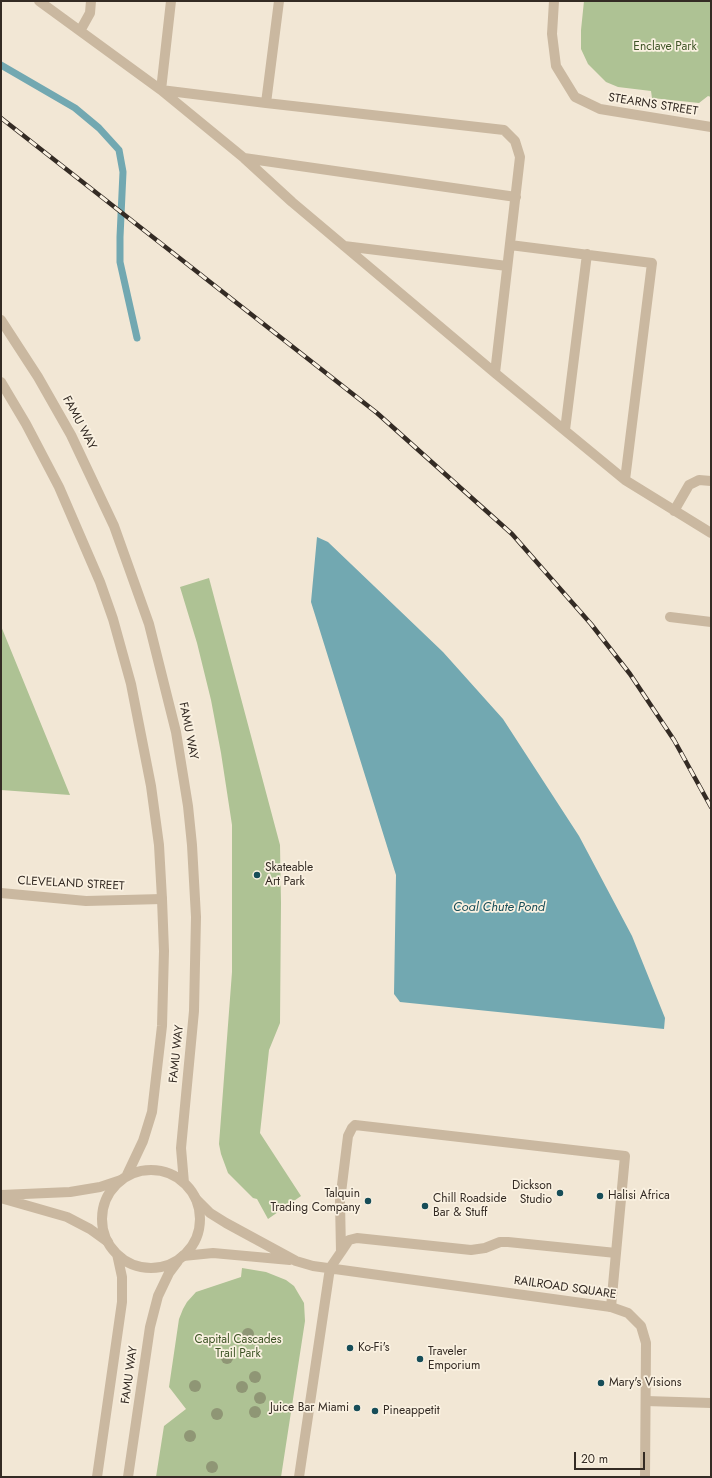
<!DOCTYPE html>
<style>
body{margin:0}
#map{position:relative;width:712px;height:1478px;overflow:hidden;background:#f2e7d5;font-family:Jost,sans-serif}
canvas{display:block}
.frame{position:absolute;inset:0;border:2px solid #342b24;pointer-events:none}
.scale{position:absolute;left:574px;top:1452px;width:71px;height:18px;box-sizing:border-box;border:2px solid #342b24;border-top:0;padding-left:5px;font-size:12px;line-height:14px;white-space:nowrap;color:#342b24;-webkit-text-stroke:3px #faf1e1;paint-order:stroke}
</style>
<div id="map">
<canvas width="712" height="1478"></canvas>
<div class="frame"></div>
<div class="scale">20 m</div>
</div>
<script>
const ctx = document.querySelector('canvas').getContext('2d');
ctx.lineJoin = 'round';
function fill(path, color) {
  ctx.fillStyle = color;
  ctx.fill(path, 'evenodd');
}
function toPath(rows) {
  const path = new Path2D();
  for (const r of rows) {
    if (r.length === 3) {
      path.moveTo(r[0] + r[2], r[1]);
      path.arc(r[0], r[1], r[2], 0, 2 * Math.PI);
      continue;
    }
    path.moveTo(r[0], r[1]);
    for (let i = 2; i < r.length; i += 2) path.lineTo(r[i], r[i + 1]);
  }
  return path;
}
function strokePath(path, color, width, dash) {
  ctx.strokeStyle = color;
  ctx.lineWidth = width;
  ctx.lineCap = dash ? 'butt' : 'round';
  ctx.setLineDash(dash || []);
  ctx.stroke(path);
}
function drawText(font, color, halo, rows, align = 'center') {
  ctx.font = font + ' Jost,sans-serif';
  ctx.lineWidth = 3.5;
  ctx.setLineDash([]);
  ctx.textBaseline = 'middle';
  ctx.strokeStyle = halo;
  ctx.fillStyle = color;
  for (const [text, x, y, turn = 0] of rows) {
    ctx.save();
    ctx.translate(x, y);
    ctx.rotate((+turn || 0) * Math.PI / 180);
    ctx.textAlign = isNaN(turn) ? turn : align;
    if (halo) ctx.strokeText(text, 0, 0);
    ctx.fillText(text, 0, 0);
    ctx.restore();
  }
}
const green = toPath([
 [584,1,711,1,711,97,708,96,699,103,652,98,651,91,618,87,606,82,588,64,581,49,581,30],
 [209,578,280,845,281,903,280,1023,269,1050,260,1133,301,1196,268,1219,257,1199,253,1198,228,1173,221,1154,219,1144,232,972,232,825,221,753,211,700,197,643,180,587],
 [1,626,70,795,1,790],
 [242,1268,266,1272,286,1280,294,1286,304,1303,305,1321,281,1477,156,1477,164,1426,186,1409,169,1387,179,1319,183,1309,187,1302,196,1292,241,1277]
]);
const water = toPath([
 [317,537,328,542,443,652,503,719,579,836,632,936,665,1018,664,1029,400,1002,394,994,396,875,311,602]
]);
const stream = toPath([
 [1,65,75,108,99,128,119,150,123,172,120,237,120,262,137,338]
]);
const service = toPath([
 [39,1,161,90,266,103],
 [171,1,161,90,244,158,292,202,495,373,625,480,711,533],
 [279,1,266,103,504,130,515,141,520,157,495,373],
 [80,31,90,13,91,1],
 [244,158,516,197],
 [510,245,652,263,625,480],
 [344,246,507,266],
 [565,430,587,254],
 [674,511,689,485,699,480,711,481],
 [670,617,711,622],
 [341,1252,349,1240,357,1238,471,1250,485,1248,500,1242,508,1242,616,1253,611,1307],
 [330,1268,341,1252,340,1201,348,1136,352,1128,355,1125,625,1156,616,1253],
 [646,1401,711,1403]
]);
const minor = toPath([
 [554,1,552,34,556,66,575,97,600,109,711,127],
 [1,893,86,901,162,899],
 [1,1195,70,1192,100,1187,121,1180],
 [1,1198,67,1217,90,1229,108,1242],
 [196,1199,210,1213,226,1223,296,1261,313,1266,611,1307,628,1313,641,1326,646,1343,645,1477],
 [183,1256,213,1253,290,1260],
 [299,1477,330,1268]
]);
const tertiary = toPath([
 [1,320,38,377,71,435,114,526,149,624,176,732,188,806,192,845,196,917,194,1011,181,1148,184,1183],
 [1,382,26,424,59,487,100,582,113,619,131,684,151,786,159,845,162,899,164,951,162,1026,152,1112,143,1141,126,1177],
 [151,1219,49],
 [97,1477,122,1302,122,1277,117,1254],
 [128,1477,150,1327,158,1296,169,1273,178,1261]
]);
const rail = toPath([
 [1,118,377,413,512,534,591,624,630,674,674,740,711,807]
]);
const trees = [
 [248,1334],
 [227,1358],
 [255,1377],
 [195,1386],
 [242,1387],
 [260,1398],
 [255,1412],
 [217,1414],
 [190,1436],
 [212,1467]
];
const markers = [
 [257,875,4,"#174d58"],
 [560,1193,4,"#174d58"],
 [600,1196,4,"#174d58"],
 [368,1201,4,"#174d58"],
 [425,1206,4,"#174d58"],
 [350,1348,4,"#174d58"],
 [420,1359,4,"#174d58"],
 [601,1383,4,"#174d58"],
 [357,1408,4,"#174d58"],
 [375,1411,4,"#174d58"]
];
const parkNames = [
 ["Enclave Park",665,47],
 ["Capital Cascades",238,1340],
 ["Trail Park",238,1354]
];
const streetNames = [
 ["STEARNS STREET",653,105,9],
 ["FAMU WAY",79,423,62],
 ["FAMU WAY",188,731,79],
 ["CLEVELAND STREET",71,884,3],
 ["FAMU WAY",177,1054,-84],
 ["RAILROAD SQUARE",565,1288,8],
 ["FAMU WAY",130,1375,-82]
];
const poiNames = [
 ["Skateable",265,868],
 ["Art Park",265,882],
 ["Dickson",552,1186,"right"],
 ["Studio",552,1200,"right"],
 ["Talquin",360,1194,"right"],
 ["Trading Company",360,1208,"right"],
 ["Halisi Africa",608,1196],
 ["Chill Roadside",433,1199],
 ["Bar & Stuff",433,1213],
 ["Ko-Fi's",358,1348],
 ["Traveler",428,1352],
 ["Emporium",428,1366],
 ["Mary's Visions",609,1383],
 ["Juice Bar Miami",349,1408,"right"],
 ["Pineappetit",383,1411]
];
const waterNames = [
 ["Coal Chute Pond",499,908]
];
fill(green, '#aec294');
fill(water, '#72a8b1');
strokePath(stream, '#72a8b1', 7);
strokePath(service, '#cab8a0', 10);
strokePath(minor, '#cab8a0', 10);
strokePath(tertiary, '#cab8a0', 10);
strokePath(rail, '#342b24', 4.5);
strokePath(rail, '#faf1e1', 3, [9]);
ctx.fillStyle = '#8f9675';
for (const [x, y] of trees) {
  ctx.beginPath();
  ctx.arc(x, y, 6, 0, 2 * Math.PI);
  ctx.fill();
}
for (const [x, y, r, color] of markers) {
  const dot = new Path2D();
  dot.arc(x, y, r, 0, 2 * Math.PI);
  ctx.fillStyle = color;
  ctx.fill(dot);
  strokePath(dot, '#faf1e1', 1.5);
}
drawText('12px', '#3e5426', '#faf1e1', parkNames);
drawText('12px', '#342b24', '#faf1e1', streetNames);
drawText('12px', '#342b24', '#faf1e1', poiNames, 'left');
drawText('italic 13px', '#174d58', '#faf1e1', waterNames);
</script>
